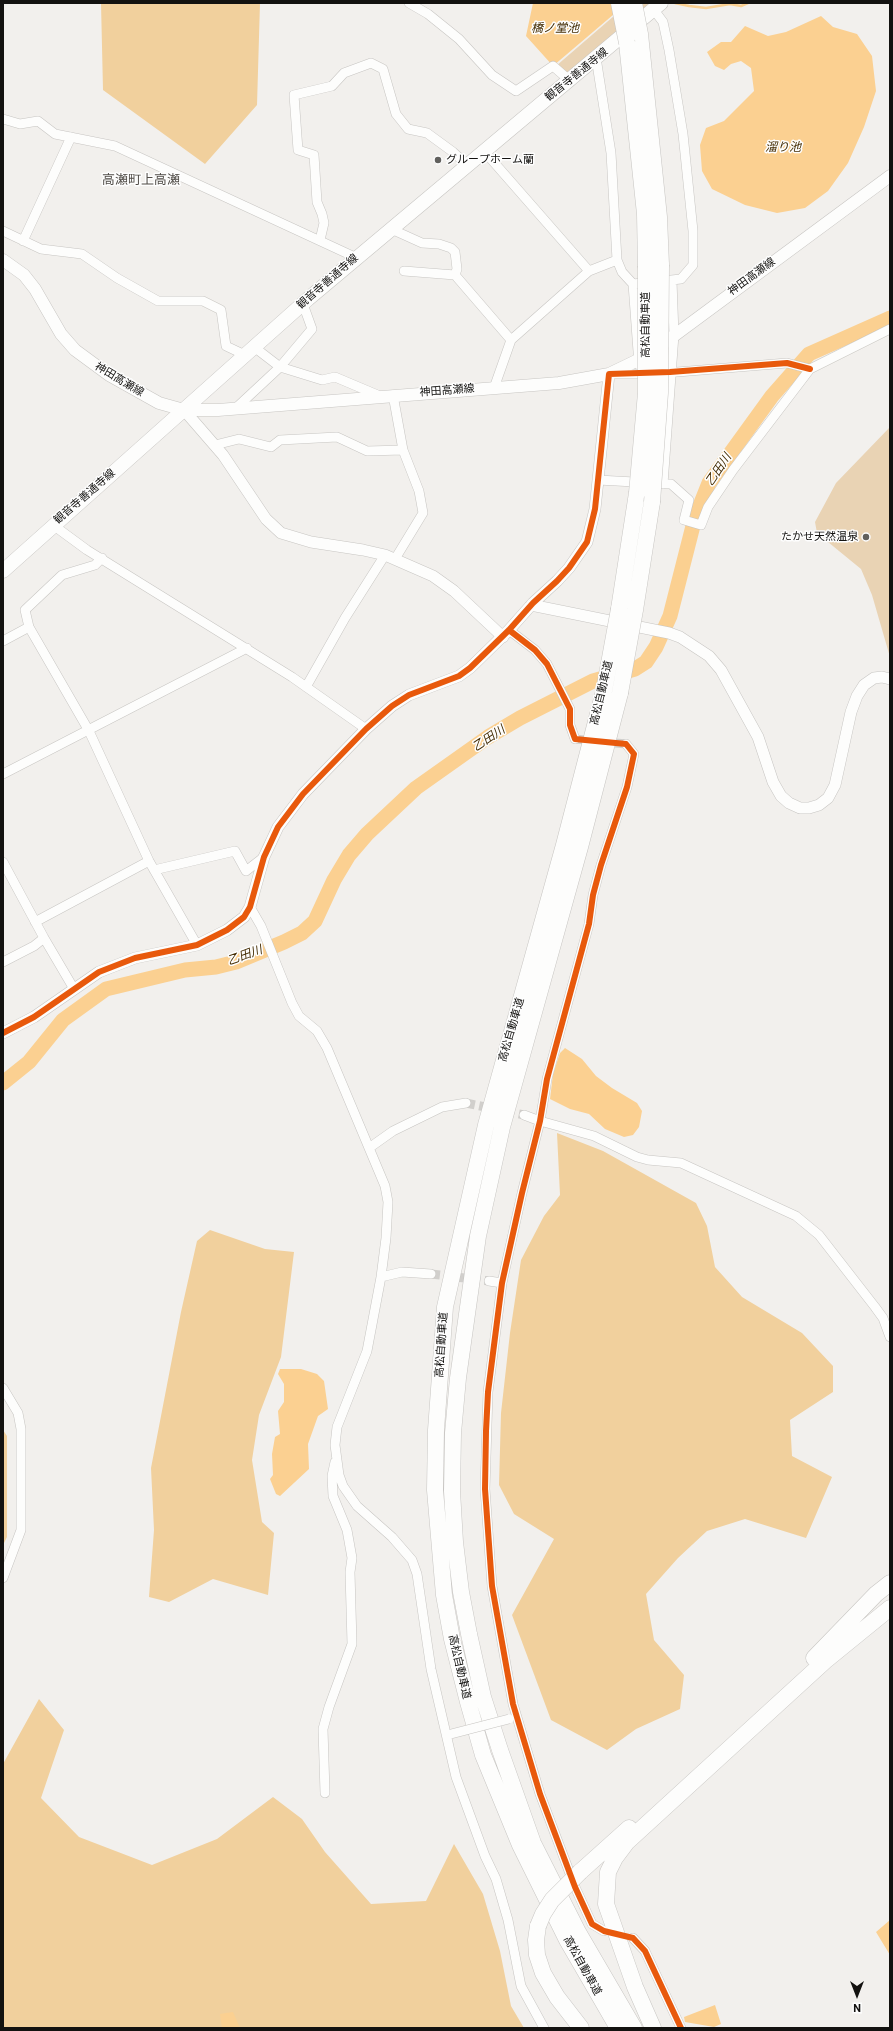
<!DOCTYPE html>
<meta charset="utf-8">
<style>
body{margin:0}
#map{position:relative;width:893px;height:2031px;overflow:hidden;background:#f2f0ed;font-family:Roboto,sans-serif}
canvas{display:block}
.frame{position:absolute;inset:0;border:4px solid #131210;pointer-events:none}
.north{position:absolute;left:837px;top:1975px;width:40px;height:40px;-webkit-text-stroke:3px #fefefe;paint-order:stroke;rotate:180deg;font-size:11px;font-weight:700;line-height:16px;text-align:center;color:#131210}
.north::after{content:'';display:block;margin:auto;width:14px;height:18px;background:#131210;clip-path:polygon(50% 0,100% 100%,50% 72%,0 100%)}
</style>
<div id="map">
<canvas width="893" height="2031"></canvas>
<div class="frame"></div>
<div class="north">N</div>
</div>
<script>
const ctx = document.querySelector('canvas').getContext('2d');
ctx.lineJoin = 'round';
function fill(path, color) {
  ctx.fillStyle = color;
  ctx.fill(path, 'evenodd');
}
function toPath(rows) {
  const path = new Path2D();
  for (const r of rows) {
    path.moveTo(r[0], r[1]);
    for (let i = 2; i < r.length; i += 2) path.lineTo(r[i], r[i + 1]);
  }
  return path;
}
function strokePath(path, color, width, dash) {
  ctx.strokeStyle = color;
  ctx.lineWidth = width;
  ctx.lineCap = dash ? 'butt' : 'round';
  ctx.setLineDash(dash || []);
  ctx.stroke(path);
}
function drawText(font, color, halo, rows, align = 'center') {
  ctx.font = font + ' Roboto,"Noto Sans JP",sans-serif';
  ctx.lineWidth = 3;
  ctx.setLineDash([]);
  ctx.textBaseline = 'middle';
  ctx.strokeStyle = halo;
  ctx.fillStyle = color;
  for (const [text, x, y, turn = 0] of rows) {
    ctx.save();
    ctx.translate(x, y);
    ctx.rotate((+turn || 0) * Math.PI / 180);
    ctx.textAlign = isNaN(turn) ? turn : align;
    if (halo) ctx.strokeText(text, 0, 0);
    ctx.fillText(text, 0, 0);
    ctx.restore();
  }
}
const green = toPath([
 [629,3,650,3,570,75,556,66],
 [890,427,890,657,872,595,861,569,817,533,815,522,836,483]
]);
const forest = toPath([
 [101,3,260,3,257,105,205,164,103,90],
 [557,1133,603,1151,696,1203,707,1226,715,1267,742,1297,802,1333,833,1366,833,1392,790,1420,792,1456,832,1477,806,1538,745,1519,707,1531,678,1558,646,1594,654,1640,684,1675,680,1709,636,1729,607,1750,551,1720,512,1615,554,1539,514,1514,499,1485,501,1413,510,1333,521,1260,544,1216,560,1195],
 [210,1230,265,1249,294,1252,281,1357,259,1415,252,1460,262,1522,274,1533,268,1595,213,1579,169,1602,149,1597,154,1530,151,1468,181,1312,197,1241],
 [3,1430,7,1436,7,1537,3,1545],
 [39,1699,64,1730,41,1798,79,1837,152,1865,217,1839,273,1797,302,1819,325,1852,371,1904,426,1901,454,1844,483,1894,500,1951,511,2006,524,2028,3,2028,3,1764]
]);
const water = toPath([
 [533,3,627,3,553,66,526,36],
 [821,16,833,27,857,34,872,56,876,91,864,127,848,163,828,191,805,208,777,213,745,205,712,189,702,171,700,145,706,128,724,121,754,91,751,68,741,61,731,64,724,70,715,66,707,52,721,42,731,42,745,26,768,36,786,32],
 [565,1048,582,1059,596,1076,612,1088,637,1103,642,1111,639,1127,633,1135,624,1137,605,1129,589,1114,570,1109,550,1099,553,1074,560,1053],
 [280,1369,301,1369,317,1374,324,1381,328,1409,318,1416,308,1444,309,1469,280,1496,276,1494,270,1479,273,1475,272,1454,275,1437,280,1434,278,1411,284,1402,284,1384,278,1374],
 [890,1920,890,1955,876,1932],
 [715,2005,721,2024,714,2027,685,2022,684,2017],
 [233,2012,240,2028,222,2028,220,2014]
]);
const stream = toPath([
 [675,3,689,6,706,8,730,4,741,6,748,3]
]);
const river = toPath([
 [3,1083,29,1062,63,1020,106,989,185,970,216,967,236,962,284,942,302,933,315,921,334,880,349,855,367,834,416,788,488,737,520,718,593,681,635,669,646,662,656,647,670,616,695,518,709,483,772,396,809,354,890,318]
]);
const minorTunnel = toPath([
 [575,739,626,744],
 [466,1103,524,1115],
 [431,1274,489,1281]
]);
const minor = toPath([
 [409,3,428,14,459,39,492,75,516,91,553,66,569,80],
 [594,61,597,64,611,153,617,260,622,272,633,284,639,365],
 [3,119,20,124,38,121,55,134,115,146,357,258],
 [484,151,589,271],
 [391,229,422,243,439,244,451,248,455,252,457,269,455,275,511,340],
 [3,231,41,249,82,254,117,278,158,301,203,301,221,310,226,346,245,355],
 [320,240,324,223,322,214,317,202,314,155,298,150,294,95,332,86,344,73,371,63,383,69,396,114,408,129,427,133,453,152,468,166],
 [23,241,71,137],
 [404,271,455,275],
 [633,284,681,279,693,265,693,231,683,134,669,50,663,22,654,10],
 [254,347,280,367,312,329,303,304],
 [665,373,787,363,810,369],
 [611,374,650,374],
 [494,388,511,340,589,271,617,260],
 [393,395,403,450,419,491,423,513,395,559],
 [236,408,280,367,322,380,335,377,380,396],
 [215,445,239,439,271,447,280,440,337,437,367,451,403,450],
 [598,480,671,484,689,500,684,520,701,525,708,507,733,470,810,369,890,329],
 [663,484,674,335,672,281],
 [53,525,87,550,292,677,366,729],
 [102,558,95,565,62,575,25,610,29,627,89,731,149,861,197,945],
 [509,630,535,650,547,664,570,709,570,725,575,739],
 [3,641,29,627],
 [306,687,345,618,385,555],
 [3,774,247,648],
 [3,862,44,938,74,989],
 [154,870,235,851,246,871,264,857],
 [250,907,261,926,292,1003,299,1016,317,1031,327,1048,385,1186,388,1202,386,1238,381,1277,367,1351,337,1427,335,1445,339,1475,343,1486,357,1506,392,1537,412,1560,417,1574,431,1669,456,1777,485,1856,496,1879,508,1920,521,1986,544,2028],
 [35,922,149,861],
 [3,962,34,946,44,938],
 [524,1115,540,1121,594,1136,637,1157,648,1160,681,1163,796,1216,819,1235,875,1307,883,1318,890,1337],
 [369,1148,393,1131,442,1107,466,1103],
 [381,1277,402,1272,431,1274],
 [489,1281,502,1283],
 [3,1388,18,1413,21,1429,21,1530,3,1578],
 [325,1793,323,1729,329,1707,352,1644,350,1572,352,1558,347,1530,333,1496,332,1476,335,1462],
 [604,1931,592,1924,575,1887,540,1794,513,1704,492,1586,485,1489,488,1392,502,1283,522,1193,540,1121,547,1079,589,924,593,895,601,865,627,787,634,754,626,744],
 [633,1938,645,1951,681,2028]
]);
const tertiary = toPath([
 [184,410,223,455,266,519,281,533,311,542,363,550,385,555,433,576,454,591,503,637],
 [531,605,669,633,680,637,709,656,721,670,758,737,773,782,781,796,789,803,800,808,809,808,819,805,828,798,835,785,851,712,857,696,864,685,874,678,882,677,890,679],
 [3,1033,34,1017,99,972,135,958,197,945,227,930,244,917,250,907,264,857,278,827,303,794,366,729,392,706,409,695,459,676,470,668,509,630,533,603,557,581,569,568,587,542,595,509,609,374]
]);
const secondary = toPath([
 [3,260,24,275,35,289,61,334,75,350,109,375,159,403,184,410,218,410,559,383,609,374,638,360,656,349,890,176]
]);
const primary = toPath([
 [3,571,308,299,661,3]
]);
const motorway = toPath([
 [640,34,659,217,661,265],
 [627,43,645,214,646,266],
 [619,609,637,493],
 [635,610,652,502],
 [604,691,564,845,486,1125,445,1307,436,1430,435,1490,444,1595,452,1639,468,1702,483,1755,520,1845,567,1940,618,2028],
 [620,693,580,847,502,1127,478,1236,458,1378,453,1433,452,1491,455,1542,461,1592,469,1634,483,1697,500,1750,533,1843,578,1932,634,2028],
 [814,1658,876,1594,890,1583],
 [580,1872,629,1828],
 [538,1926,536,1940,537,1955,543,1973,557,1997,581,2028],
 [653,2028,635,1987,606,1904,608,1872,615,1858,627,1842,825,1661,890,1608]
]);
const minorBridge = toPath([
 [451,1734,509,1719]
]);
const motorwayBridge = toPath([
 [619,3,627,43],
 [634,3,640,34],
 [637,493,646,393,646,266],
 [652,502,660,393,661,265],
 [604,691,619,609],
 [620,693,635,610],
 [538,1926,543,1914,552,1900,580,1872]
]);
const cycleway = toPath([
 [509,630,535,650,547,664,570,709,570,725,575,739,626,744,634,754,627,787,601,865,593,895,589,924,547,1079,540,1121,522,1193,502,1283,488,1392,486,1431,485,1489,492,1586,513,1704,540,1794,575,1887,592,1924,604,1931,633,1938,645,1951,681,2028],
 [3,1033,34,1017,99,972,135,958,197,945,227,930,244,917,250,907,264,857,278,827,303,794,366,729,392,706,409,695,459,676,470,668,509,630,533,603,557,581,569,568,587,542,595,509,609,374,670,372,787,363,810,369]
]);
const markers = [
 [438,160,4,"#61605d"],
 [866,537,4,"#61605d"]
];
const streetNames = [
 ["観音寺善通寺線",577,75,-39],
 ["神田高瀬線",752,277,-36],
 ["観音寺善通寺線",328,282,-41],
 ["高松自動車道",646,325,-90],
 ["神田高瀬線",119,380,31],
 ["神田高瀬線",447,391,-4],
 ["観音寺善通寺線",85,497,-41],
 ["高松自動車道",602,693,-77],
 ["高松自動車道",512,1030,-74],
 ["高松自動車道",442,1345,-86],
 ["高松自動車道",459,1667,77],
 ["高松自動車道",582,1966,61]
];
const poiNames = [
 ["グループホーム蘭",446,160],
 ["たかせ天然温泉",858,537,"right"]
];
const waterNames = [
 ["橋ノ堂池",555,29],
 ["溜り池",783,148],
 ["乙田川",719,470,-56],
 ["乙田川",489,739,-34],
 ["乙田川",245,956,-20]
];
const quarterNames = [
 ["高瀬町上高瀬",141,181]
];
fill(green, '#e9d3b4');
fill(forest, '#f1d09d');
fill(water, '#fbd091');
strokePath(stream, '#fbd091', 2.5);
strokePath(river, '#fbd091', 15);
strokePath(minorTunnel, '#d1cfcc', 9, [9, 4.5]);
strokePath(minor, '#c7c5c2', 10);
strokePath(tertiary, '#c7c5c2', 12);
strokePath(secondary, '#c7c5c2', 13);
strokePath(primary, '#c7c5c2', 15);
strokePath(motorway, '#c7c5c2', 17);
strokePath(minor, '#fdfdfc', 9);
strokePath(tertiary, '#fdfdfc', 11);
strokePath(secondary, '#fdfdfc', 12);
strokePath(primary, '#fdfdfc', 14);
strokePath(motorway, '#fdfdfc', 16);
strokePath(minorBridge, '#c7c5c2', 10, []);
strokePath(motorwayBridge, '#c7c5c2', 17, []);
strokePath(minorBridge, '#fdfdfc', 9);
strokePath(motorwayBridge, '#fdfdfc', 16);
strokePath(cycleway, '#e8590c', 6);
for (const [x, y, r, color] of markers) {
  const dot = new Path2D();
  dot.arc(x, y, r, 0, 2 * Math.PI);
  ctx.fillStyle = color;
  ctx.fill(dot);
  strokePath(dot, '#fefefe', 1.5);
}
drawText('11px', '#131210', '#fefefe', streetNames);
drawText('11px', '#131210', '#fefefe', poiNames, 'left');
drawText('italic 12px', '#442d04', '#fefefe', waterNames);
drawText('13px', '#504c47', '#fefefe', quarterNames);
</script>
